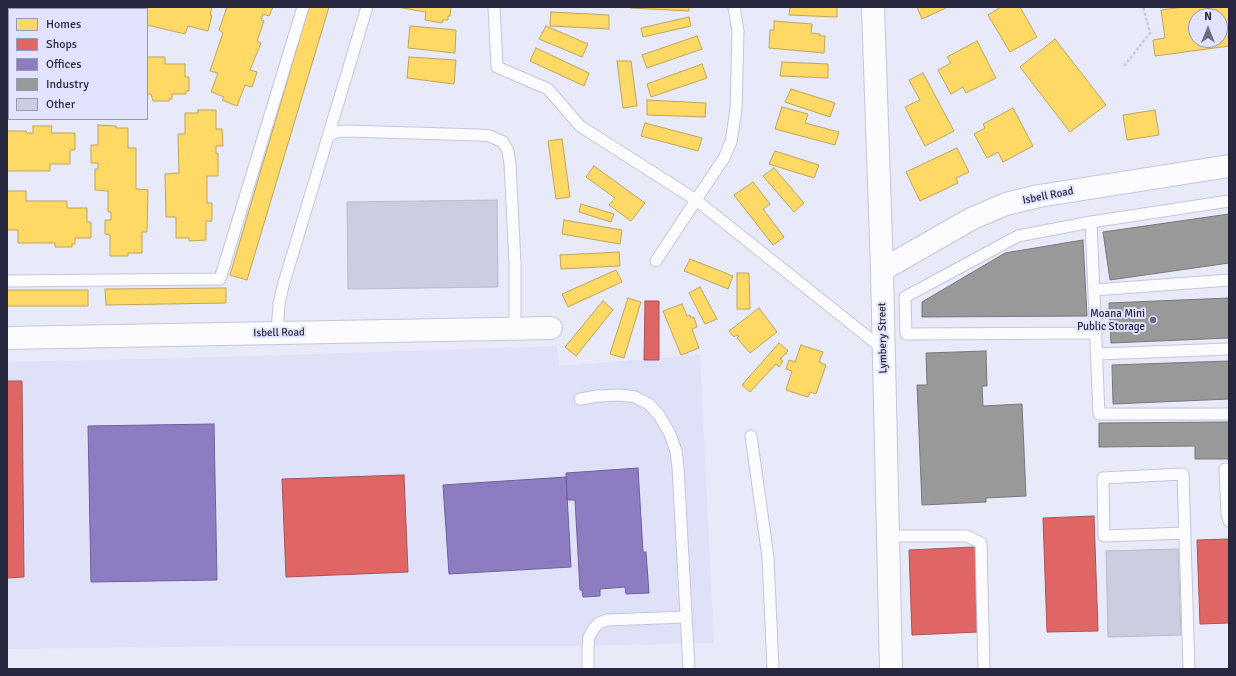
<!DOCTYPE html>
<style>
body{margin:0}
#map{position:relative;width:1236px;height:676px;overflow:hidden;background:#e8eaf9;font-family:Signika,sans-serif}
canvas{display:block}
.frame{position:absolute;inset:0;border:8px solid #272740;pointer-events:none}
.legend{position:absolute;left:8px;top:8px;width:140px;height:112px;box-sizing:border-box;background:#e2e4ff;border:1px solid #9798b3;margin:0;padding:5px 7px;list-style:none;font-size:12px;color:#272740}
.legend li{display:flex;align-items:center;gap:8px;height:20px}
.legend b{width:20px;border:1px solid #9798b3}
.north{position:absolute;left:1188px;top:8px;width:40px;height:40px;box-sizing:border-box;background:#e2e4ff;border:1px solid #9798b3;border-radius:50%;rotate:0deg;font-size:11px;font-weight:700;line-height:16px;text-align:center;color:#272740}
.north::after{content:'';display:block;margin:auto;width:14px;height:18px;background:#6b6b81;clip-path:polygon(50% 0,100% 100%,50% 72%,0 100%)}
</style>
<div id="map">
<canvas width="1236" height="676"></canvas>
<div class="frame"></div>
<ul class="legend">
<li><b style="height:11px;background:#ffd966"></b>Homes</li>
<li><b style="height:11px;background:#e06666"></b>Shops</li>
<li><b style="height:11px;background:#8e7cc3"></b>Offices</li>
<li><b style="height:11px;background:#999"></b>Industry</li>
<li><b style="height:11px;background:#cccde0"></b>Other</li>
</ul>
<div class="north">N</div>
</div>
<script>
const ctx = document.querySelector('canvas').getContext('2d');
ctx.lineJoin = 'round';
function fill(path, color) {
  ctx.fillStyle = color;
  ctx.fill(path, 'evenodd');
}
function toPath(rows) {
  const path = new Path2D();
  for (const r of rows) {
    path.moveTo(r[0], r[1]);
    for (let i = 2; i < r.length; i += 2) path.lineTo(r[i], r[i + 1]);
  }
  return path;
}
function strokePath(path, color, width, dash) {
  ctx.strokeStyle = color;
  ctx.lineWidth = width;
  ctx.lineCap = dash ? 'butt' : 'round';
  ctx.setLineDash(dash || []);
  ctx.stroke(path);
}
function drawText(font, color, halo, rows, align = 'center') {
  ctx.font = font + ' Signika,sans-serif';
  ctx.lineWidth = 4;
  ctx.setLineDash([]);
  ctx.textBaseline = 'middle';
  ctx.strokeStyle = halo;
  ctx.fillStyle = color;
  for (const [text, x, y, turn = 0] of rows) {
    ctx.save();
    ctx.translate(x, y);
    ctx.rotate((+turn || 0) * Math.PI / 180);
    ctx.textAlign = isNaN(turn) ? turn : align;
    if (halo) ctx.strokeText(text, 0, 0);
    ctx.fillText(text, 0, 0);
    ctx.restore();
  }
}
const built = toPath([
 [557,346,559,366,700,355,714,643,570,646,244,646,7,649,7,362,226,357]
]);
const homes = toPath([
 [7,7,49,7,49,9,9,9,9,12,7,12,7,7],
 [120,7,212,7,210,15,212,15,208,31,188,26,185,34,147,25,147,9,128,9,120,7],
 [227,7,273,7,269,16,263,14,261,20,264,21,257,41,261,43,250,70,257,72,252,87,245,85,237,106,222,100,224,97,211,92,218,73,210,71,223,33,219,30,227,7],
 [309,7,329,7,247,280,230,275,309,7],
 [397,7,451,7,450,16,448,16,448,20,443,20,442,23,425,20,426,12,397,7],
 [630,7,689,7,689,11,630,8,630,7],
 [790,7,837,7,837,17,789,15,790,7],
 [917,7,948,7,922,19,917,7],
 [1001,7,1020,7,1037,37,1010,52,988,15,1001,7],
 [1184,7,1229,7,1229,46,1155,56,1153,40,1165,38,1161,10,1184,7],
 [1196,16,1220,16,1220,40,1196,40,1196,16],
 [551,12,609,15,609,29,550,26,551,12],
 [689,17,691,26,643,37,641,28,689,17],
 [774,21,812,24,811,33,820,34,820,36,825,36,824,53,769,48,770,30,774,30,774,21],
 [410,26,456,30,455,53,408,48,410,26],
 [546,26,588,44,582,57,539,39,546,26],
 [697,36,702,49,647,68,642,55,697,36],
 [1055,39,1106,105,1070,132,1020,67,1055,39],
 [977,41,996,78,966,93,963,87,951,94,938,70,951,63,947,57,977,41],
 [536,48,589,73,584,86,530,61,536,48],
 [147,57,165,57,165,64,185,64,185,77,189,77,189,91,186,91,186,94,172,94,172,99,169,99,169,101,153,101,151,94,147,94,147,57],
 [409,57,456,60,454,84,407,78,409,57],
 [617,61,631,61,637,106,623,108,617,61],
 [782,62,828,64,828,78,780,76,782,62],
 [702,64,707,78,651,97,647,84,702,64],
 [923,73,954,131,925,146,905,107,920,100,909,80,923,73],
 [791,89,835,103,830,117,785,102,791,89],
 [647,100,706,103,705,117,647,115,647,100],
 [782,107,808,114,805,123,839,132,835,145,775,129,782,107],
 [1013,108,1033,146,1003,162,998,152,987,158,974,134,985,128,983,124,1013,108],
 [198,110,216,110,216,129,222,129,223,146,216,146,216,154,218,153,218,176,207,176,207,203,212,203,212,221,206,221,206,240,189,241,189,238,176,238,176,217,166,217,165,174,179,173,178,134,185,134,185,113,198,113,198,110],
 [1155,110,1159,135,1127,140,1123,115,1155,110],
 [645,123,702,138,698,151,641,136,645,123],
 [98,125,116,126,116,128,128,128,128,148,136,148,136,189,148,190,147,232,142,232,142,253,128,253,128,256,110,256,110,235,105,234,105,220,111,220,111,212,108,212,108,191,95,190,95,169,98,169,98,163,91,163,91,145,98,145,98,125],
 [33,126,52,126,51,133,75,133,75,150,70,150,70,164,50,164,50,171,7,171,7,131,26,131,27,133,33,133,33,126],
 [562,139,570,197,556,199,548,141,562,139],
 [957,148,969,172,956,178,958,183,920,201,906,172,957,148],
 [775,151,819,165,814,178,769,164,775,151],
 [594,166,645,203,631,221,609,205,615,198,586,177,594,166],
 [774,168,804,203,794,212,763,176,774,168],
 [753,182,770,204,763,209,784,237,773,245,734,195,753,182],
 [7,191,26,191,26,201,67,201,67,208,87,208,87,222,91,222,91,238,75,238,75,244,72,244,72,247,55,247,55,243,18,243,18,230,7,230,7,191],
 [581,204,614,214,611,222,579,212,581,204],
 [564,220,622,230,620,244,562,234,564,220],
 [619,252,620,266,561,269,560,255,619,252],
 [690,259,733,276,728,289,684,271,690,259],
 [616,270,622,282,568,307,562,294,616,270],
 [737,273,749,273,750,309,737,309,737,273],
 [700,287,717,319,705,324,689,293,700,287],
 [226,288,226,303,106,305,105,289,226,288],
 [7,290,88,290,88,306,7,306,7,290],
 [628,298,641,302,624,358,610,354,628,298],
 [603,301,613,310,576,356,565,347,603,301],
 [682,304,687,316,690,315,691,318,694,317,697,327,692,329,699,348,681,355,663,311,682,304],
 [759,308,777,332,750,353,737,338,739,336,737,335,734,337,729,331,759,308],
 [779,343,788,351,780,359,783,361,779,367,776,364,750,392,742,385,779,343],
 [801,345,823,352,819,362,826,365,816,394,810,392,808,397,786,390,792,371,786,369,789,360,795,362,801,345]
]);
const shops = toPath([
 [645,301,659,301,659,360,644,360,645,301],
 [7,381,22,381,24,577,7,578,7,381],
 [404,475,408,572,286,577,282,479,404,475],
 [1094,516,1098,631,1047,632,1043,518,1094,516],
 [1229,539,1229,623,1200,624,1197,540,1229,539],
 [975,547,978,632,912,635,909,550,975,547]
]);
const offices = toPath([
 [214,424,217,580,91,582,88,426,214,424],
 [638,468,643,552,646,552,649,593,626,594,625,587,600,589,600,596,583,597,582,590,580,590,575,500,567,500,566,473,638,468],
 [566,477,571,567,449,574,443,485,566,477]
]);
const industry = toPath([
 [1229,214,1229,263,1110,280,1103,232,1229,214],
 [1083,240,1087,316,922,317,922,302,1005,253,1083,240],
 [1229,298,1229,338,1111,343,1109,303,1229,298],
 [986,351,987,386,982,386,983,406,1022,404,1026,496,986,498,986,502,922,505,917,385,927,385,926,353,986,351],
 [1229,361,1229,399,1113,404,1112,365,1229,361],
 [1229,422,1229,459,1195,459,1195,446,1099,447,1099,423,1229,422]
]);
const building = toPath([
 [497,200,498,287,348,289,347,202,497,200],
 [1178,549,1181,635,1108,637,1106,551,1178,549]
]);
const path = toPath([
 [1124,66,1150,33,1143,7]
]);
const lane = toPath([
 [494,7,497,67,548,89,580,126,696,200,724,158,731,142,736,109,738,31,734,7],
 [328,136,336,132,346,131,479,135,490,136,503,142,508,151,510,164,515,263,515,329],
 [1229,201,1091,222,1099,414,1229,414],
 [1091,222,1018,236,905,297,906,334,1096,333],
 [656,261,696,200,883,349],
 [7,281,220,279,303,7],
 [1094,290,1229,280],
 [277,333,279,304,283,286,367,7],
 [1097,354,1229,349],
 [580,399,598,396,620,395,635,397,649,404,659,415,670,434,676,451,678,467,689,669],
 [751,436,768,557,773,669],
 [1225,469,1227,514,1229,521],
 [1185,533,1104,536,1103,478,1183,474,1189,669],
 [887,536,967,536,981,543,984,669],
 [588,669,588,647,589,637,594,628,599,623,607,620,686,617]
]);
const street = toPath([
 [882,270,971,219,1006,204,1039,196,1229,166],
 [7,338,551,328]
]);
const secondary = toPath([
 [873,7,882,270,891,669]
]);
const markers = [
 [1153,320,4,"#6b6b81"]
];
const streetNames = [
 ["Isbell Road",1048,196,-11],
 ["Isbell Road",279,333,-1],
 ["Lymbery Street",883,338,-91]
];
const poiNames = [
 ["Moana Mini",1145,314],
 ["Public Storage",1145,327]
];
fill(built, '#dfe1f8');
fill(homes, '#ffd966');
strokePath(homes, '#bea45b', 1);
fill(shops, '#e06666');
strokePath(shops, '#a8535b', 1);
fill(offices, '#8e7cc3');
strokePath(offices, '#6f629c', 1);
fill(industry, '#999');
strokePath(industry, '#77777e', 1);
fill(building, '#cccde0');
strokePath(building, '#b9bacc', 1);
strokePath(lane, '#c5c6d9', 13);
strokePath(street, '#c5c6d9', 24);
strokePath(secondary, '#c5c6d9', 24);
strokePath(path, '#ccccd3', 2.5, [3, 2]);
strokePath(lane, '#fcfcfe', 11);
strokePath(street, '#fcfcfe', 22);
strokePath(secondary, '#fcfcfe', 22);
for (const [x, y, r, color] of markers) {
  const dot = new Path2D();
  dot.arc(x, y, r, 0, 2 * Math.PI);
  ctx.fillStyle = color;
  ctx.fill(dot);
  strokePath(dot, '#e2e4ff', 1.5);
}
drawText('11px', '#272740', '#e2e4ff', streetNames);
drawText('11px', '#272740', '#e2e4ff', poiNames, 'right');
</script>
